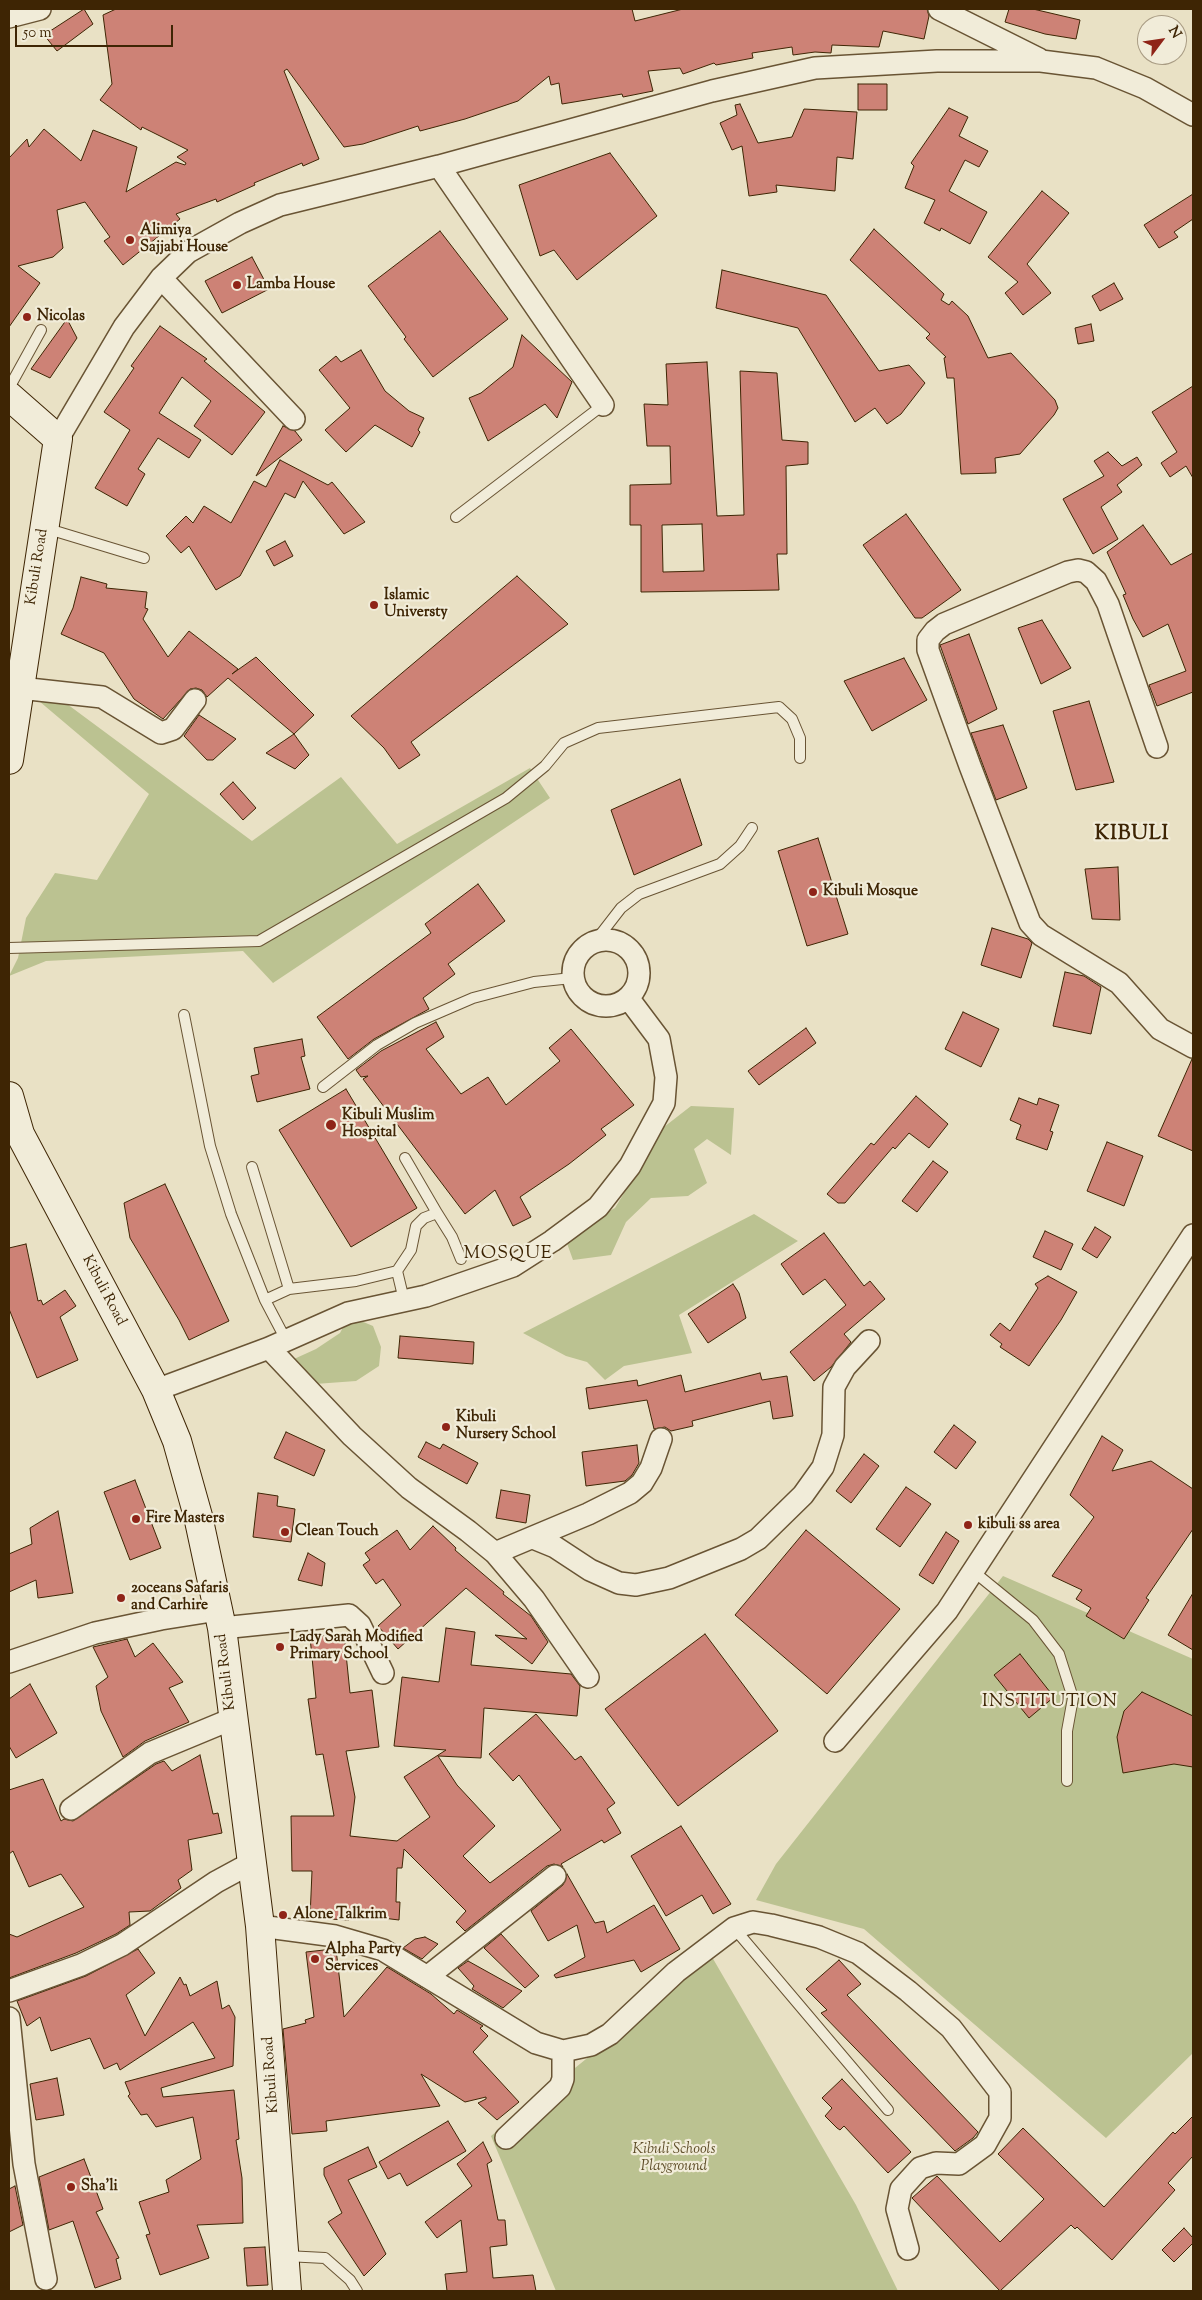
<!DOCTYPE html>
<style>
body{margin:0}
#map{position:relative;width:1202px;height:2300px;overflow:hidden;background:#e9e1c5;font-family:"Sorts Mill Goudy",serif}
canvas{display:block}
.frame{position:absolute;inset:0;border:10px solid #3e2504;pointer-events:none}
.north{position:absolute;left:1137px;top:15px;width:50px;height:50px;box-sizing:border-box;background:#f1ecd9;border:1px solid #a99c84;border-radius:50%;rotate:59deg;font-size:14px;font-weight:700;line-height:20px;text-align:center;color:#3e2504}
.north::after{content:'';display:block;margin:auto;width:18px;height:22px;background:#8f2418;clip-path:polygon(50% 0,100% 100%,50% 72%,0 100%)}
.scale{position:absolute;left:15px;top:25px;width:158px;height:22px;box-sizing:border-box;border:2px solid #3e2504;border-top:0;padding-left:6px;font-size:15px;line-height:18px;white-space:nowrap;color:#3e2504;-webkit-text-stroke:4px #f1ecd9;paint-order:stroke}
</style>
<div id="map">
<canvas width="1202" height="2300"></canvas>
<div class="frame"></div>
<div class="north">N</div>
<div class="scale">50 m</div>
</div>
<script>
const ctx = document.querySelector('canvas').getContext('2d');
ctx.lineJoin = 'round';
function fill(path, color) {
  ctx.fillStyle = color;
  ctx.fill(path, 'evenodd');
}
function toPath(rows) {
  const path = new Path2D();
  for (const r of rows) {
    if (r.length === 3) {
      path.moveTo(r[0] + r[2], r[1]);
      path.arc(r[0], r[1], r[2], 0, 2 * Math.PI);
      continue;
    }
    path.moveTo(r[0], r[1]);
    for (let i = 2; i < r.length; i += 2) path.lineTo(r[i], r[i + 1]);
  }
  return path;
}
function strokePath(path, color, width, dash) {
  ctx.strokeStyle = color;
  ctx.lineWidth = width;
  ctx.lineCap = dash ? 'butt' : 'round';
  ctx.setLineDash(dash || []);
  ctx.stroke(path);
}
function drawText(font, color, halo, rows, align = 'center') {
  ctx.font = font + ' "Sorts Mill Goudy",serif';
  ctx.lineWidth = 4.5;
  ctx.setLineDash([]);
  ctx.textBaseline = 'middle';
  ctx.strokeStyle = halo;
  ctx.fillStyle = color;
  for (const [text, x, y, turn = 0] of rows) {
    ctx.save();
    ctx.translate(x, y);
    ctx.rotate((+turn || 0) * Math.PI / 180);
    ctx.textAlign = isNaN(turn) ? turn : align;
    if (halo) ctx.strokeText(text, 0, 0);
    ctx.fillText(text, 0, 0);
    ctx.restore();
  }
}
const green = toPath([
 [40,684,252,841,341,777,397,844,530,768,550,798,273,983,243,951,46,961,9,976,18,958,26,918,55,873,97,880,149,794,39,701],
 [691,1106,734,1108,731,1155,707,1139,694,1149,707,1183,688,1196,651,1198,626,1222,611,1255,573,1260,564,1235,615,1208,664,1127],
 [754,1214,798,1241,679,1315,692,1353,624,1366,605,1380,587,1362,566,1356,523,1333],
 [349,1316,373,1326,381,1347,379,1366,356,1381,315,1384,294,1359,316,1349,340,1333],
 [1003,1576,1193,1659,1193,2053,1106,2138,864,1929,756,1900,776,1864],
 [712,1957,856,2205,898,2291,556,2291,491,2136]
]);
const building = toPath([
 [84,9,93,24,57,51,44,35,84,9],
 [116,9,632,9,635,21,683,9,927,9,929,16,924,39,883,31,879,47,832,45,831,53,815,52,793,55,792,47,752,53,753,58,716,65,714,63,683,74,680,68,648,71,653,91,623,97,622,94,562,104,559,83,551,85,549,76,518,101,465,119,420,131,418,126,363,144,344,147,287,69,284,71,319,159,303,166,302,163,254,183,255,185,217,202,216,199,176,214,180,219,123,265,104,241,110,237,85,202,57,210,63,248,53,257,18,266,40,283,9,327,9,158,27,139,29,147,44,129,81,161,93,130,137,147,126,192,176,162,185,165,186,163,177,157,188,150,142,127,141,130,100,100,112,84,103,15,116,9],
 [1009,9,1033,9,1080,20,1076,39,1045,34,1005,22,1009,9],
 [858,84,887,84,887,110,858,110,858,84],
 [740,104,758,143,792,137,804,109,857,112,853,159,837,157,835,191,776,185,777,192,749,196,742,146,732,150,720,123,737,115,735,105,740,104],
 [949,108,968,117,959,136,988,151,979,167,965,160,949,191,987,212,970,244,941,228,940,231,924,223,935,200,905,188,914,166,911,163,949,108],
 [610,153,657,216,577,280,554,250,540,256,519,185,610,153],
 [1042,191,1069,213,1027,264,1051,293,1023,315,1005,293,1018,282,988,257,1042,191],
 [1193,194,1193,219,1174,232,1178,237,1159,248,1144,225,1193,194],
 [874,229,944,294,941,300,949,305,952,301,968,316,988,358,1011,353,1055,400,1058,408,1054,415,1020,454,995,458,996,473,961,474,954,378,947,378,944,358,946,357,926,338,930,334,850,260,874,229],
 [440,231,508,319,433,377,404,339,406,337,368,286,440,231],
 [252,257,269,289,222,313,205,281,252,257],
 [722,270,826,295,879,371,909,365,925,383,901,414,887,424,875,408,855,422,798,328,716,308,722,270],
 [1114,283,1123,299,1100,311,1092,296,1114,283],
 [67,319,77,338,50,378,31,369,67,319],
 [1091,324,1094,341,1078,344,1075,328,1091,324],
 [160,326,207,359,204,361,265,412,232,455,194,426,211,401,182,377,159,413,201,440,189,458,158,438,138,469,145,474,127,506,95,488,130,430,104,412,134,368,131,366,160,326],
 [522,335,572,382,557,418,545,404,488,441,469,398,481,393,513,367,522,335],
 [361,350,385,391,409,411,424,418,418,430,420,432,412,447,375,425,346,452,325,430,350,408,319,370,336,356,341,362,361,350],
 [707,362,717,516,744,515,740,371,777,373,782,440,808,442,808,464,786,466,787,554,777,554,779,590,641,592,641,525,630,525,630,485,671,484,670,446,647,446,644,404,668,405,666,364,707,362],
 [702,524,704,571,663,572,662,525,702,524],
 [1193,386,1193,478,1186,466,1170,477,1161,463,1177,452,1152,412,1193,386],
 [283,426,295,431,302,440,256,476,283,426],
 [1108,452,1122,466,1137,457,1142,465,1117,485,1122,492,1101,507,1118,539,1093,554,1063,499,1104,476,1094,461,1108,452],
 [280,460,328,485,332,482,365,522,344,534,303,481,295,498,285,493,240,576,216,590,189,546,181,553,166,536,186,516,193,523,204,506,231,523,254,481,266,487,280,460],
 [906,514,961,590,922,618,915,618,863,545,906,514],
 [1143,525,1171,565,1193,553,1193,692,1157,706,1149,685,1186,671,1168,624,1143,637,1133,619,1123,595,1126,594,1107,552,1143,525],
 [285,541,293,556,274,566,266,551,285,541],
 [517,576,568,624,411,742,420,755,399,769,384,748,351,716,517,576],
 [81,577,107,584,106,588,147,592,145,608,148,609,143,619,168,657,189,631,238,669,232,674,256,657,314,715,294,734,228,678,207,697,202,690,196,688,190,689,163,719,134,699,104,653,61,634,73,608,81,577],
 [1042,620,1071,668,1041,684,1018,628,1042,620],
 [969,634,997,709,968,724,940,645,969,634],
 [904,658,927,700,872,731,844,681,904,658],
 [1089,701,1114,782,1076,790,1053,711,1089,701],
 [199,715,236,739,213,760,207,760,184,736,199,715],
 [1003,725,1027,788,996,800,971,733,1003,725],
 [294,734,309,755,295,769,266,753,294,734],
 [680,779,702,845,634,875,611,810,680,779],
 [233,782,256,808,243,820,220,794,233,782],
 [818,838,848,934,807,946,778,851,818,838],
 [1118,867,1120,920,1092,919,1085,869,1118,867],
 [478,884,505,921,448,964,455,974,423,998,429,1009,374,1039,348,1059,317,1017,431,933,425,924,478,884],
 [992,928,1028,939,1032,943,1021,978,981,965,992,928],
 [1065,972,1084,976,1101,987,1091,1034,1053,1026,1065,972],
 [963,1012,999,1029,981,1067,945,1049,963,1012],
 [436,1022,444,1037,426,1049,461,1094,488,1077,506,1105,560,1061,549,1048,571,1029,634,1105,601,1129,606,1135,569,1164,520,1197,531,1217,513,1226,495,1190,465,1214,363,1079,368,1076,361,1077,356,1070,381,1051,436,1022],
 [806,1028,816,1043,759,1085,748,1071,806,1028],
 [302,1039,305,1056,301,1057,310,1089,257,1102,251,1076,259,1074,254,1048,302,1039],
 [1192,1059,1193,1059,1193,1151,1158,1136,1192,1059],
 [346,1089,417,1208,351,1247,279,1130,346,1089],
 [916,1096,948,1124,929,1148,909,1133,895,1149,893,1147,845,1203,838,1203,827,1194,871,1143,874,1145,916,1096],
 [1019,1098,1037,1105,1039,1098,1059,1105,1050,1131,1053,1132,1047,1150,1016,1139,1021,1125,1010,1120,1019,1098],
 [1107,1142,1143,1156,1124,1206,1087,1191,1107,1142],
 [933,1161,948,1172,917,1212,902,1201,933,1161],
 [165,1184,229,1321,189,1340,179,1320,130,1238,124,1203,165,1184],
 [1095,1227,1111,1237,1097,1258,1082,1249,1095,1227],
 [1045,1231,1073,1244,1061,1270,1033,1257,1045,1231],
 [824,1233,864,1286,870,1281,885,1299,844,1334,851,1342,831,1367,814,1381,790,1352,846,1305,825,1279,803,1295,781,1264,824,1233],
 [26,1244,38,1301,41,1300,43,1305,65,1290,76,1306,60,1317,78,1360,37,1378,9,1309,9,1248,26,1244],
 [1048,1276,1077,1292,1061,1320,1029,1366,1000,1347,1002,1344,990,1335,1000,1323,1010,1331,1038,1288,1035,1284,1048,1276],
 [733,1284,739,1293,746,1318,708,1343,688,1314,733,1284],
 [400,1336,474,1342,473,1364,398,1358,400,1336],
 [760,1373,762,1380,787,1376,793,1416,773,1419,770,1401,692,1421,693,1426,671,1431,665,1427,654,1429,647,1400,589,1409,586,1388,637,1380,638,1386,681,1375,685,1392,760,1373],
 [954,1425,976,1442,956,1469,934,1452,954,1425],
 [286,1432,325,1450,314,1476,274,1458,286,1432],
 [1102,1436,1123,1450,1112,1471,1151,1461,1193,1489,1193,1529,1146,1598,1149,1600,1124,1639,1086,1616,1091,1608,1076,1599,1082,1590,1052,1576,1094,1517,1070,1495,1102,1436],
 [426,1442,440,1449,443,1444,478,1463,467,1484,418,1457,426,1442],
 [637,1445,639,1463,632,1475,625,1481,586,1486,582,1452,637,1445],
 [864,1454,879,1466,851,1503,836,1491,864,1454],
 [135,1480,161,1548,130,1560,104,1492,135,1480],
 [906,1487,931,1504,900,1547,876,1529,906,1487],
 [501,1490,530,1495,526,1523,496,1518,501,1490],
 [258,1493,278,1496,277,1506,295,1509,291,1542,253,1537,258,1493],
 [58,1511,73,1593,38,1598,36,1580,9,1592,9,1554,32,1544,30,1528,58,1511],
 [433,1526,456,1548,455,1550,504,1592,503,1594,531,1616,548,1642,532,1664,495,1635,527,1639,466,1588,398,1649,378,1626,401,1605,383,1579,376,1584,363,1565,370,1560,365,1553,397,1530,410,1550,433,1526],
 [806,1530,900,1609,827,1694,735,1615,806,1530],
 [946,1532,959,1541,933,1584,919,1575,946,1532],
 [308,1553,325,1563,322,1586,298,1580,308,1553],
 [1193,1593,1193,1650,1168,1635,1193,1593],
 [446,1628,475,1632,471,1665,571,1674,580,1686,577,1716,484,1708,481,1758,438,1756,457,1785,495,1826,463,1856,490,1883,561,1830,519,1775,513,1781,489,1754,536,1714,575,1760,581,1756,615,1803,607,1809,621,1833,604,1843,602,1840,561,1864,563,1867,554,1864,547,1866,465,1931,456,1922,466,1911,404,1849,402,1868,397,1868,396,1902,400,1902,399,1920,350,1914,349,1920,310,1918,312,1871,292,1871,291,1816,334,1816,323,1754,316,1755,308,1699,316,1698,310,1637,344,1634,350,1693,372,1690,379,1747,346,1751,355,1797,350,1836,397,1841,430,1817,404,1777,446,1750,394,1746,402,1677,439,1682,446,1628],
 [705,1634,778,1731,678,1806,605,1709,705,1634],
 [127,1639,135,1657,153,1643,183,1682,169,1688,189,1722,145,1741,123,1757,101,1711,96,1686,108,1677,93,1647,127,1639],
 [1020,1654,1054,1697,1029,1718,994,1675,1020,1654],
 [30,1684,57,1733,16,1758,9,1746,9,1699,30,1684],
 [1142,1692,1193,1716,1193,1767,1174,1764,1123,1773,1117,1737,1124,1711,1142,1692],
 [200,1755,213,1814,218,1813,222,1833,188,1840,192,1870,178,1880,181,1888,150,1911,129,1912,130,1925,116,1934,76,1953,9,1978,9,1934,17,1937,84,1907,61,1874,29,1887,13,1851,9,1854,9,1790,43,1779,61,1821,64,1819,73,1821,156,1764,164,1761,172,1771,200,1755],
 [681,1826,731,1904,713,1914,702,1895,666,1916,631,1856,681,1826],
 [567,1874,595,1923,604,1921,607,1933,654,1905,680,1949,641,1972,634,1960,556,1978,554,1975,585,1957,577,1925,548,1941,531,1911,563,1885,567,1874],
 [501,1934,539,1976,525,1988,484,1948,501,1934],
 [425,1937,438,1944,422,1959,403,1948,415,1939,425,1937],
 [138,1949,155,1973,126,1995,145,2036,180,1977,184,1985,186,1984,190,1996,217,1981,222,2009,229,2005,235,2017,233,2066,161,2088,163,2097,234,2090,239,2139,236,2140,242,2178,243,2223,197,2225,209,2258,160,2275,146,2235,150,2234,139,2202,169,2192,166,2180,201,2159,193,2117,156,2127,147,2114,141,2115,128,2096,130,2094,125,2082,215,2058,193,2022,120,2070,117,2063,104,2069,90,2038,51,2051,40,2017,27,2026,17,2001,86,1976,138,1949],
 [333,1949,336,1949,344,2017,387,1967,431,1994,454,2014,457,2010,483,2026,480,2028,488,2036,473,2052,519,2102,497,2120,478,2103,486,2099,486,2097,465,2102,421,2074,440,2106,326,2121,327,2131,292,2134,283,2029,306,2023,305,2020,314,2017,306,1952,333,1949],
 [839,1960,861,1984,847,1995,978,2132,973,2138,955,2151,821,2013,827,2010,806,1989,839,1960],
 [468,1961,522,1991,503,2008,472,1989,474,1986,458,1968,468,1961],
 [57,2078,64,2115,36,2120,30,2084,57,2078],
 [842,2079,911,2152,888,2173,844,2126,840,2130,837,2128,825,2116,832,2108,822,2098,842,2079],
 [1193,2116,1193,2156,1168,2183,1175,2190,1112,2260,1077,2227,1075,2229,1071,2225,1000,2291,912,2198,937,2176,1000,2242,1044,2199,998,2154,1023,2128,1104,2207,1173,2132,1175,2134,1193,2116],
 [448,2121,466,2151,407,2186,400,2173,388,2179,379,2162,448,2121],
 [483,2142,492,2161,487,2164,498,2220,505,2220,507,2245,490,2247,493,2278,533,2275,536,2291,447,2291,445,2274,467,2272,461,2220,437,2238,425,2222,472,2186,457,2164,483,2142],
 [368,2147,377,2167,348,2180,386,2254,364,2276,328,2222,342,2213,324,2175,324,2168,368,2147],
 [84,2159,103,2209,96,2212,119,2258,116,2259,121,2279,95,2288,73,2221,49,2230,39,2177,84,2159],
 [15,2186,23,2225,9,2232,9,2189,15,2186],
 [1184,2228,1193,2238,1193,2243,1174,2262,1162,2250,1184,2228],
 [265,2247,268,2285,247,2286,244,2248,265,2247]
]);
const lane = toPath([
 [9,388,41,330],
 [456,517,603,405],
 [45,528,144,558],
 [597,939,621,908,639,894,720,864,740,846,752,828],
 [9,948,259,941,506,798,545,766,564,743,598,728,779,707,792,719,800,738,800,758],
 [184,1015,210,1146,231,1214,265,1300,286,1340],
 [323,1087,377,1045,415,1023,473,998,534,982,572,978],
 [252,1167,289,1289],
 [437,1213,452,1237,461,1259],
 [265,1300,289,1289,356,1281,397,1271],
 [404,1300,397,1271,411,1250,416,1226,424,1218,437,1213,405,1158],
 [973,1571,1033,1620,1059,1654,1073,1698,1067,1731,1067,1781],
 [734,1928,888,2110],
 [286,2256,325,2258,350,2280,357,2291]
]);
const street = toPath([
 [939,9,1039,59],
 [9,17,40,9],
 [439,166,603,405],
 [161,278,294,419],
 [58,439,124,327,161,278,188,252,240,223,280,205,439,166,712,91,815,68,937,61,1041,61,1096,68,1145,88,1193,115],
 [20,688,102,697,161,733,173,729,195,700],
 [1157,747,1108,604,1096,581,1086,572,1078,570,1068,572,944,624,935,631,928,640,928,650,970,766,1030,923,1041,935,1119,983,1160,1029,1193,1047],
 [606,973,33],
 [269,1348,352,1436,409,1488,468,1531,495,1553,534,1599,588,1677],
 [156,1390,269,1348,348,1313,426,1296,513,1266,552,1241,598,1207,630,1166,664,1103,666,1077,659,1039,629,999],
 [533,1538,555,1547,590,1570,619,1583,636,1585,669,1578,741,1549,758,1539,803,1495,823,1467,833,1435,834,1387,845,1367,869,1341],
 [495,1553,588,1514,630,1493,642,1483,651,1468,661,1439],
 [222,1628,349,1615,360,1625,383,1673],
 [9,1662,95,1633,161,1619,218,1610],
 [835,1741,947,1611,1193,1235],
 [71,1809,150,1753,232,1719],
 [260,1926,335,1936,383,1950,536,2043,563,2051,591,2045,610,2034,676,1972,734,1928,753,1922,771,1925,819,1937,858,1953,908,1991,951,2028,1000,2092,1000,2118,985,2145,959,2164,936,2163,920,2168,901,2189,897,2209,908,2249],
 [427,1977,555,1876],
 [9,1991,81,1965,122,1945,216,1882,251,1863],
 [9,2018,24,2164,46,2279],
 [506,2138,560,2087,563,2079,563,2051]
]);
const secondary = toPath([
 [9,396,58,439,9,760],
 [9,1096,20,1134,156,1390,177,1441,198,1516,222,1628,260,1926,287,2291]
]);
const markers = [
 [130,240,5,"#8f2418"],
 [237,285,5,"#8f2418"],
 [27,317,5,"#8f2418"],
 [374,605,5,"#8f2418"],
 [813,892,5,"#8f2418"],
 [331,1125,6,"#8f2418"],
 [446,1427,5,"#8f2418"],
 [136,1519,5,"#8f2418"],
 [968,1525,5,"#8f2418"],
 [285,1532,5,"#8f2418"],
 [121,1598,5,"#8f2418"],
 [280,1647,5,"#8f2418"],
 [283,1915,5,"#8f2418"],
 [315,1959,5,"#8f2418"],
 [71,2187,5,"#8f2418"]
];
const poiNames = [
 ["Alimiya",140,231],
 ["Sajjabi House",140,248],
 ["Lamba House",247,285],
 ["Nicolas",37,317],
 ["Islamic",384,596],
 ["Universty",384,613],
 ["Kibuli Mosque",823,892],
 ["Kibuli Muslim",342,1116],
 ["Hospital",342,1133],
 ["Kibuli",456,1418],
 ["Nursery School",456,1435],
 ["Fire Masters",146,1519],
 ["kibuli ss area",978,1525],
 ["Clean Touch",295,1532],
 ["2oceans Safaris",131,1589],
 ["and Carhire",131,1606],
 ["Lady Sarah Modified",290,1638],
 ["Primary School",290,1655],
 ["Alone Talkrim",293,1915],
 ["Alpha Party",325,1950],
 ["Services",325,1967],
 ["Sha'li",81,2187]
];
const streetNames = [
 ["Kibuli Road",38,567,-81],
 ["Kibuli Road",103,1291,62],
 ["Kibuli Road",227,1672,-97],
 ["Kibuli Road",272,2075,-94]
];
const parkNames = [
 ["Kibuli Schools",674,2150],
 ["Playground",674,2167]
];
const quarterNames = [
 ["MOSQUE",508,1255],
 ["INSTITUTION",1050,1703]
];
const districtNames = [
 ["KIBULI",1132,836]
];
fill(green, '#bbc291');
fill(building, '#cd8276');
strokePath(building, '#3e2504', 1);
strokePath(lane, '#695434', 12);
strokePath(street, '#695434', 24);
strokePath(secondary, '#3e2504', 30);
strokePath(lane, '#f1ecd9', 10);
strokePath(street, '#f1ecd9', 21);
strokePath(secondary, '#f1ecd9', 28);
for (const [x, y, r, color] of markers) {
  const dot = new Path2D();
  dot.arc(x, y, r, 0, 2 * Math.PI);
  ctx.fillStyle = color;
  ctx.fill(dot);
  strokePath(dot, '#f1ecd9', 2);
}
drawText('bold 15px', '#3e2504', '#f1ecd9', poiNames, 'left');
drawText('15px', '#3e2504', '#f1ecd9', streetNames);
drawText('italic 15px', '#5d4c27', '#f1ecd9', parkNames);
ctx.letterSpacing = '1px';
drawText('18px', '#3e2504', '#f1ecd9', quarterNames);
ctx.letterSpacing = '0px';
ctx.letterSpacing = '1px';
drawText('bold 20px', '#3e2504', '#f1ecd9', districtNames);
ctx.letterSpacing = '0px';
</script>
